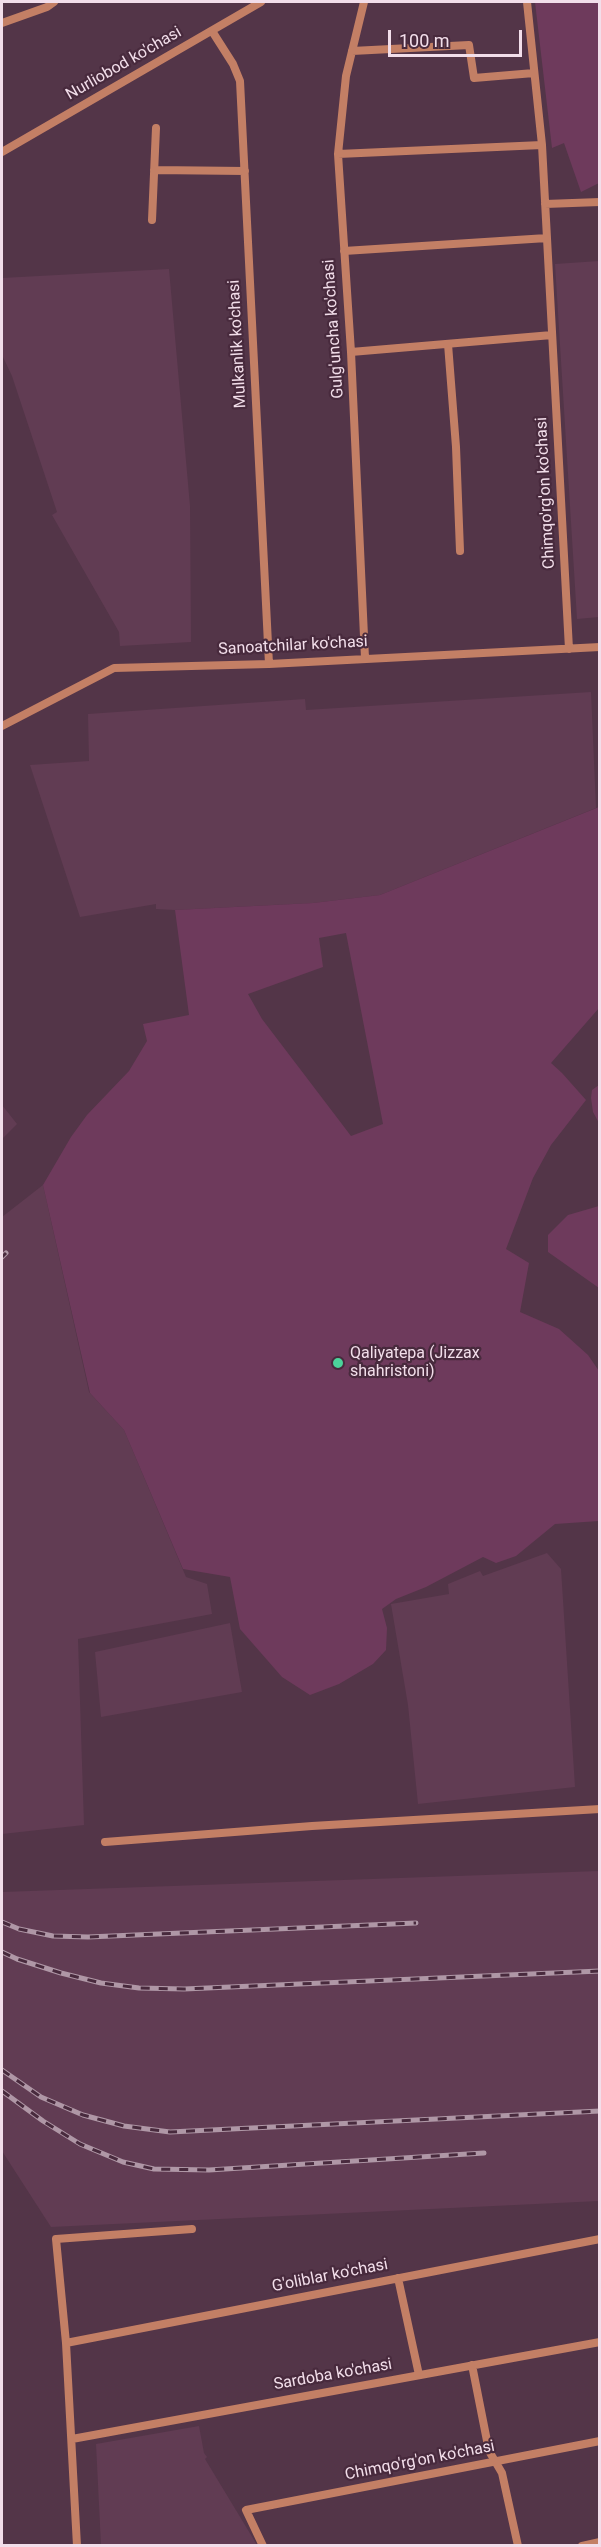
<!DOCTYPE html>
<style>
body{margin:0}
#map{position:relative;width:601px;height:2547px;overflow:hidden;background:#533548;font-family:Roboto,sans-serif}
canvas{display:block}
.frame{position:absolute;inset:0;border:3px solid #f2deea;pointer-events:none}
.scale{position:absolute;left:388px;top:30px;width:134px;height:27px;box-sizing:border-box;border:3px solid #f2deea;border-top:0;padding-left:8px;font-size:18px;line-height:21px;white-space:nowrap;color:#f2deea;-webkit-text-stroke:4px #482a3d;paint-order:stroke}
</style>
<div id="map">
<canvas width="601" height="2547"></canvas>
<div class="frame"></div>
<div class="scale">100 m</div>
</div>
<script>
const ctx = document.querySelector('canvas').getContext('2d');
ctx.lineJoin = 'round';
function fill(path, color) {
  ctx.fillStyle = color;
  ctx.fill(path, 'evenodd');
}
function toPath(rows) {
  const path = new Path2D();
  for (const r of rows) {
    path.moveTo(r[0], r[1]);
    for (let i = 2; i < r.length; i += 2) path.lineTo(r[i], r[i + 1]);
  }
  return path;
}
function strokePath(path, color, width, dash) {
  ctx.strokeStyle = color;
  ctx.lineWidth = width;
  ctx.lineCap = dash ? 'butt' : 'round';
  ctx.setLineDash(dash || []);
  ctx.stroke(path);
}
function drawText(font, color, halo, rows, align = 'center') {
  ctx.font = font + ' Roboto,sans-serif';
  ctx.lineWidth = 4.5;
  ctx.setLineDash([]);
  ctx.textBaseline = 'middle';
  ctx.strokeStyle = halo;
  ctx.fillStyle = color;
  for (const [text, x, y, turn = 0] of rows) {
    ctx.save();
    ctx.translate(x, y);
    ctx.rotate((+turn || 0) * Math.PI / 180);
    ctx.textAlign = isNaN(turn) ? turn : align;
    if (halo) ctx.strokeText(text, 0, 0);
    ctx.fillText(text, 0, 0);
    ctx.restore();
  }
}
const built = toPath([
 [599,261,599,617,577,619,555,264],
 [169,269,190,506,191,642,120,646,119,632,52,515,57,512,12,376,2,355,2,278],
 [591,692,596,808,380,895,313,903,175,910,156,909,156,904,80,917,30,765,89,761,88,714,305,699,306,710],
 [2,1105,17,1124,2,1139],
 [43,1185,89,1392,124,1430,186,1577,207,1584,212,1614,78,1639,84,1825,2,1834,2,1217],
 [547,1553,561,1569,575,1787,418,1804,408,1705,391,1604,449,1594,448,1584,480,1571,483,1576],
 [230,1623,242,1692,101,1717,95,1652],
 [599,1871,599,2201,51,2227,2,2151,2,1892],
 [199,2426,204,2453,207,2457,205,2459,257,2545,101,2545,96,2444]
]);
const green = toPath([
 [535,2,599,2,599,183,581,192,564,143,552,148],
 [599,807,599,1008,551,1063,562,1073,586,1100,551,1145,533,1178,506,1249,529,1263,520,1312,559,1329,588,1355,599,1371,599,1521,555,1524,516,1556,496,1563,483,1557,426,1587,396,1599,382,1609,387,1628,386,1650,373,1664,339,1684,310,1695,282,1677,240,1629,230,1577,183,1569,124,1430,90,1393,43,1185,71,1137,87,1115,129,1071,147,1041,143,1024,189,1015,175,910,313,903,380,895],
 [346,933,383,1124,351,1136,262,1019,248,994,323,967,319,938],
 [599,1085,600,1085,599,1123,593,1112,591,1098,592,1090],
 [599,1206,600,1206,599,1288,548,1252,548,1235,568,1215]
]);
const street = toPath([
 [364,2,346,76,338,154,351,352,365,658],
 [527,2,542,145,569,649],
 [2,23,47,7,54,2],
 [212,31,233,64,240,81,269,664],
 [352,51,469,45,474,78,534,73],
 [2,152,261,2],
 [338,154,542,145],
 [154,170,245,171],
 [545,204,600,202],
 [152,220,156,128],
 [344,251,547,238],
 [448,344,456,447,460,551],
 [351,352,552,335],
 [2,726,114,668,269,664,600,647],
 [105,1842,312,1826,600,1809],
 [398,2278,419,2375],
 [66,2343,600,2239],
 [472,2365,489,2451,502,2473,518,2546],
 [72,2439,600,2342],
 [77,2546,66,2343,56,2239,192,2229],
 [263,2546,246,2510,600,2441],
 [582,2546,600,2542]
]);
const rail = toPath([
 [2,1257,6,1253],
 [2,1922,19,1929,53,1936,88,1937,416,1923],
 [2,1952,17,1959,61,1973,101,1983,139,1988,184,1989,600,1971],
 [2,2070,41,2097,83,2115,124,2126,170,2132,600,2111],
 [2,2091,43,2121,80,2144,123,2162,154,2169,209,2170,484,2153]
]);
const markers = [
 [338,1363,6,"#4bd49b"]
];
const streetNames = [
 ["Nurliobod ko'chasi",124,64,-30],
 ["Gulg'uncha ko'chasi",334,329,-94],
 ["Mulkanlik ko'chasi",238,344,-93],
 ["Chimqo'rg'on ko'chasi",546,493,-93],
 ["Sanoatchilar ko'chasi",293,646,-3],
 ["G'oliblar ko'chasi",330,2276,-11],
 ["Sardoba ko'chasi",333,2375,-10],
 ["Chimqo'rg'on ko'chasi",420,2461,-11]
];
const poiNames = [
 ["Qaliyatepa (Jizzax",350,1354],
 ["shahristoni)",350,1372]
];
fill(built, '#613c53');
fill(green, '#6e3a5c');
strokePath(street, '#c37f65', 8);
strokePath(rail, '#af97a6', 5);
strokePath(rail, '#482a3d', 3, [9]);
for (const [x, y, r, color] of markers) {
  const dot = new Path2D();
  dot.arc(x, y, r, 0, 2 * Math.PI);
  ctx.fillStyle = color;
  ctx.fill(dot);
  strokePath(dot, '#482a3d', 2);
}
drawText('16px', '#f2deea', '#482a3d', streetNames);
drawText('16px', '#f2deea', '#482a3d', poiNames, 'left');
</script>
